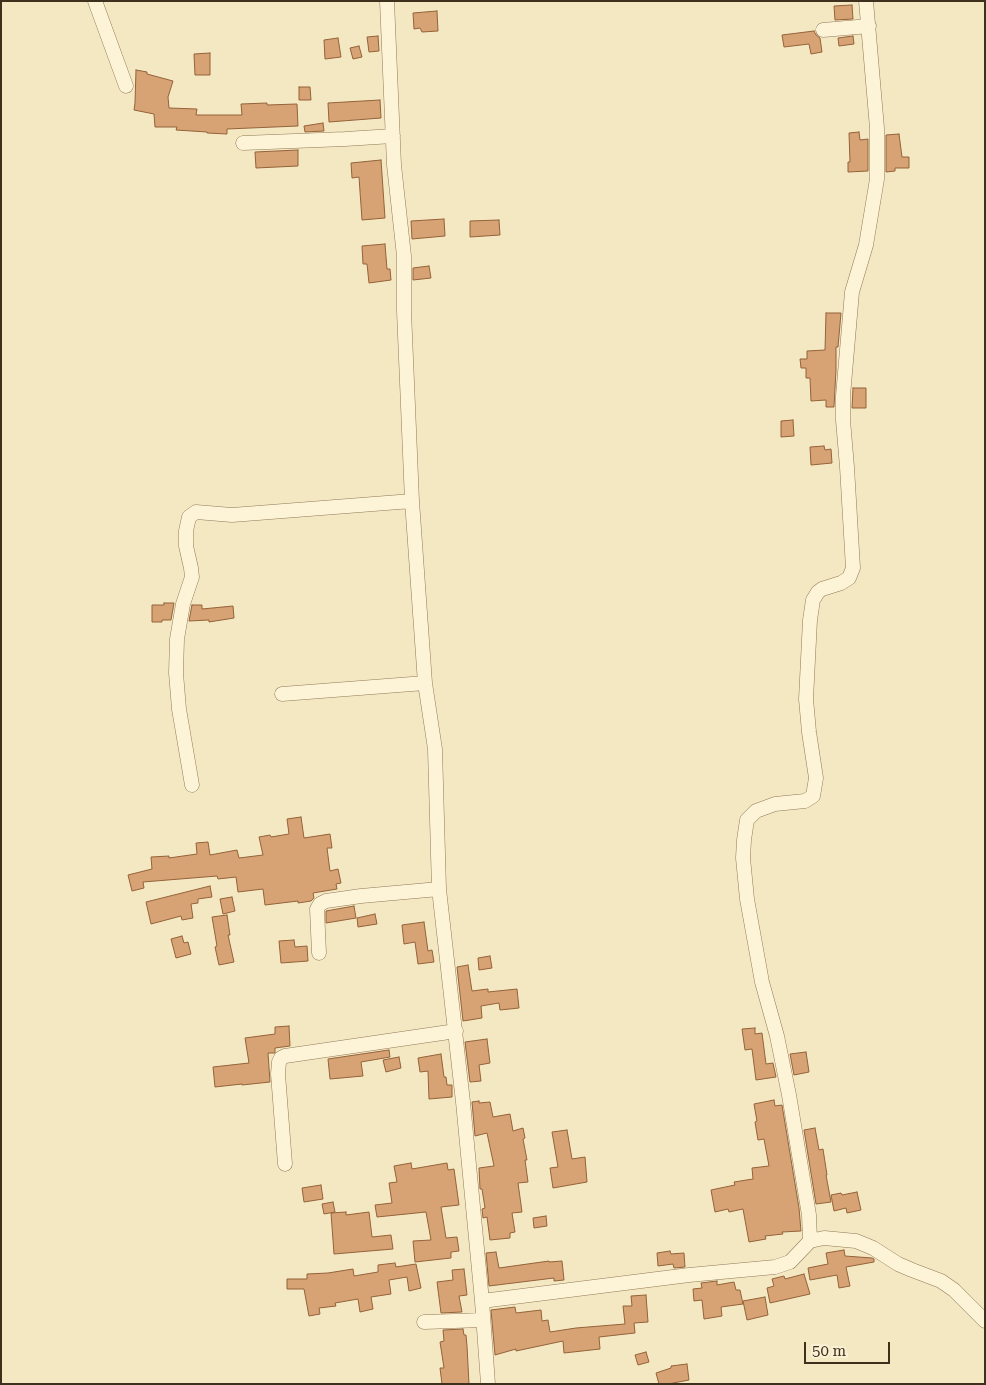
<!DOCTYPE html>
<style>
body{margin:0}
#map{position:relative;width:986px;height:1385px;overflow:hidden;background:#f4e8c3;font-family:"Roboto Serif",serif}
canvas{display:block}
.frame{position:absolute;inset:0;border:2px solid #3f2f1d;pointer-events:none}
.scale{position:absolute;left:804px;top:1342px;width:86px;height:22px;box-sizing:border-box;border:2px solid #3f2f1d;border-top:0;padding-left:6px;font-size:15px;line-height:18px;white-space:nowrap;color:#3f2f1d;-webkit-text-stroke:4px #faf1d4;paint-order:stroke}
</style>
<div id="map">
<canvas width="986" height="1385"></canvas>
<div class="frame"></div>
<div class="scale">50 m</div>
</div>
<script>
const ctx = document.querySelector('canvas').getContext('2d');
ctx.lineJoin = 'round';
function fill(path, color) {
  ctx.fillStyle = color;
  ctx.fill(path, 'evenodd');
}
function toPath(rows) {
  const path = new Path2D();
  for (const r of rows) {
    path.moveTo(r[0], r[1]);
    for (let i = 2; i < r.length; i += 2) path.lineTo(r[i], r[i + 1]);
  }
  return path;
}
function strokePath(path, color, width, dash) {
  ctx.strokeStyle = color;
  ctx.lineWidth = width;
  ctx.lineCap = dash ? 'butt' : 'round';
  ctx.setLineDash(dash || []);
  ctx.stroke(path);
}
const building = toPath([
 [852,5,853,19,835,20,834,6,852,5],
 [437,11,438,31,422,32,420,28,414,29,413,13,437,11],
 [814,31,816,35,820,38,822,52,811,54,809,44,784,47,782,35,814,31],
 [378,36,379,51,369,52,367,37,378,36],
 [853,36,854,44,839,46,838,38,853,36],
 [338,38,341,57,325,59,324,40,338,38],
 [359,46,362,57,353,59,350,48,359,46],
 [210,53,210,75,195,75,194,54,210,53],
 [136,70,147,72,147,74,173,81,168,97,169,108,197,109,196,115,242,115,241,104,267,103,267,105,297,104,298,126,227,129,227,134,207,133,207,132,176,130,177,127,155,127,154,114,134,110,135,103,136,70],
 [299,87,310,87,311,100,299,100,299,87],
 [380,100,381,118,329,122,328,103,380,100],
 [323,123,324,131,305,132,304,126,323,123],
 [859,132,860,140,868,139,868,171,848,172,848,162,850,162,849,133,859,132],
 [899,134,902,157,909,157,909,168,895,168,895,171,886,172,886,135,899,134],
 [298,150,298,166,256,168,255,152,298,150],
 [381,160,385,218,362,220,359,177,352,178,351,163,381,160],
 [444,219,445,236,412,239,411,221,444,219],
 [499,220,500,235,470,237,470,221,499,220],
 [385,244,387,269,390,269,391,280,369,283,367,264,363,264,362,246,385,244],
 [429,266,431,278,413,280,413,268,429,266],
 [826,313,841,313,838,347,836,347,836,370,834,407,826,407,826,400,811,401,810,378,806,378,806,368,801,368,800,359,807,359,807,351,825,350,826,313],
 [853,388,866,388,866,408,852,408,853,388],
 [793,420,794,436,781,437,781,421,793,420],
 [824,446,825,450,831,449,832,463,811,465,810,447,824,446],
 [164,603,174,603,171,620,162,620,162,622,152,622,152,605,164,605,164,603],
 [192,605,202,605,202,609,233,606,234,618,209,622,209,620,189,621,192,605],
 [301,817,304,838,330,834,332,848,327,848,330,871,338,869,341,883,336,884,337,889,313,893,314,898,311,901,298,903,298,901,265,905,263,889,238,892,236,877,218,879,217,876,143,882,144,888,132,891,128,875,152,869,151,857,169,856,169,858,197,854,196,843,208,842,210,855,237,850,239,858,263,855,259,837,270,835,271,837,289,834,287,819,301,817],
 [210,886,212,897,198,899,198,903,191,904,193,918,182,920,181,916,151,924,146,902,210,886],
 [232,897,235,911,223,914,220,899,232,897],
 [354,906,356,918,326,923,326,911,354,906],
 [375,914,377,924,358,927,357,918,375,914],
 [227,915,230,935,228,935,234,962,219,965,215,947,217,946,212,917,227,915],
 [424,922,428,951,432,950,434,962,418,964,415,942,404,944,402,925,424,922],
 [182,936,184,943,188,942,191,954,176,958,171,939,182,936],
 [294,940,295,947,307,946,308,961,281,963,279,941,294,940],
 [490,956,492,968,479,970,478,958,490,956],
 [468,965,472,991,488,989,488,992,517,989,519,1008,500,1010,499,1003,481,1006,482,1018,463,1021,457,967,468,965],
 [289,1026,290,1046,275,1048,275,1053,268,1053,270,1082,242,1085,242,1084,215,1087,213,1067,249,1063,245,1038,275,1034,275,1027,289,1026],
 [755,1028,755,1034,762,1033,766,1064,773,1063,776,1077,756,1080,752,1049,745,1050,742,1029,755,1028],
 [487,1039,490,1063,479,1065,481,1081,470,1082,465,1042,487,1039],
 [389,1050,390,1057,361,1062,363,1076,330,1079,328,1059,389,1050],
 [806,1052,809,1072,794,1075,790,1054,806,1052],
 [441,1054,444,1077,446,1077,447,1085,452,1085,452,1097,429,1099,428,1071,420,1072,418,1058,441,1054],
 [399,1057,401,1068,386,1072,383,1060,399,1057],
 [774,1100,775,1106,782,1105,799,1208,801,1231,782,1232,783,1234,765,1236,766,1239,749,1242,743,1209,729,1212,728,1209,715,1212,711,1190,735,1185,734,1182,753,1179,752,1168,769,1166,764,1139,758,1140,755,1122,757,1121,754,1104,774,1100],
 [479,1101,479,1103,490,1102,493,1117,510,1114,513,1131,523,1128,525,1138,523,1139,527,1160,525,1160,528,1182,518,1183,522,1212,512,1213,515,1232,510,1233,510,1238,490,1240,487,1217,483,1218,482,1209,485,1208,482,1189,480,1189,479,1168,494,1166,487,1133,475,1136,472,1102,479,1101],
 [815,1128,819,1150,823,1149,827,1175,826,1175,831,1202,816,1204,804,1130,815,1128],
 [567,1130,572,1159,585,1157,587,1182,553,1188,550,1168,558,1167,552,1132,567,1130],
 [411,1163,412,1169,447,1163,448,1170,454,1169,459,1205,441,1207,446,1238,457,1237,459,1251,451,1252,451,1258,415,1262,413,1241,431,1240,426,1212,377,1217,375,1205,392,1203,389,1183,397,1182,394,1166,411,1163],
 [321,1185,323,1199,304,1202,302,1188,321,1185],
 [857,1192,861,1210,847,1213,846,1208,834,1211,831,1195,841,1193,842,1195,857,1192],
 [333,1202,335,1212,324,1214,322,1204,333,1202],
 [346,1212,346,1215,369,1212,372,1237,391,1235,393,1249,334,1254,331,1213,346,1212],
 [546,1216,547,1226,534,1228,533,1218,546,1216],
 [844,1250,845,1256,872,1258,874,1259,874,1262,846,1267,850,1286,839,1288,837,1275,810,1280,808,1268,828,1264,826,1253,844,1250],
 [670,1251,671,1254,684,1253,685,1267,674,1268,673,1264,658,1266,657,1253,670,1251],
 [496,1252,499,1268,549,1261,549,1262,562,1261,564,1280,554,1281,554,1278,489,1286,486,1253,496,1252],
 [395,1263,396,1267,416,1264,421,1288,409,1291,407,1277,389,1280,391,1294,371,1297,373,1309,360,1312,358,1299,335,1303,336,1306,319,1308,320,1314,309,1316,304,1289,287,1289,287,1279,307,1279,307,1274,328,1273,353,1269,354,1276,378,1272,378,1265,395,1263],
 [464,1269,467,1295,459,1296,462,1312,441,1313,437,1282,453,1280,452,1270,464,1269],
 [804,1274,810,1294,770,1303,767,1288,774,1286,772,1279,784,1276,785,1279,804,1274],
 [717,1281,717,1285,734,1282,736,1290,740,1290,743,1304,721,1307,722,1316,704,1319,702,1300,694,1301,693,1289,702,1288,701,1283,717,1281],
 [646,1295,648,1322,634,1323,635,1333,599,1337,600,1349,564,1353,563,1341,516,1351,516,1349,495,1355,491,1310,515,1307,516,1313,541,1310,542,1321,548,1320,550,1332,576,1328,625,1324,623,1306,632,1306,631,1296,646,1295],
 [765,1297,768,1315,747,1320,743,1301,765,1297],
 [463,1329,464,1335,466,1335,467,1346,469,1384,442,1384,440,1368,444,1368,440,1342,444,1341,443,1330,463,1329],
 [646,1352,649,1362,638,1365,635,1355,646,1352],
 [687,1364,689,1380,668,1384,659,1384,656,1373,671,1368,671,1366,687,1364]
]);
const minor = toPath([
 [95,1,126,86],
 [387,1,394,165,404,256,404,311,412,501,425,683,435,749,439,889,463,1102,482,1301,488,1384],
 [823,30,869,26],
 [243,143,345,139,393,136],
 [282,694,425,683],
 [192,785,179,709,176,673,177,639,183,604,192,577,191,568,186,546,186,531,189,517,196,512,232,515,412,501],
 [319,953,317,909,320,904,326,901,361,896,439,889],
 [285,1164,278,1074,279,1062,281,1058,285,1056,456,1031],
 [810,1241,809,1215,789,1095,777,1036,762,982,747,899,743,858,744,840,747,820,756,811,775,804,805,801,813,796,816,778,809,732,806,699,810,620,813,600,818,592,822,589,841,583,849,578,853,568,847,467,843,420,843,396,852,292,866,245,877,179,877,128,866,1],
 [482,1301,689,1275,775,1267,790,1262,810,1241,824,1238,856,1241,873,1248,898,1264,912,1270,941,1281,954,1290,985,1321],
 [424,1322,483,1320]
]);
fill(building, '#d7a274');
strokePath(building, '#936239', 1);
strokePath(minor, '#917957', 15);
strokePath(minor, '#fdf4d8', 14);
</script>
